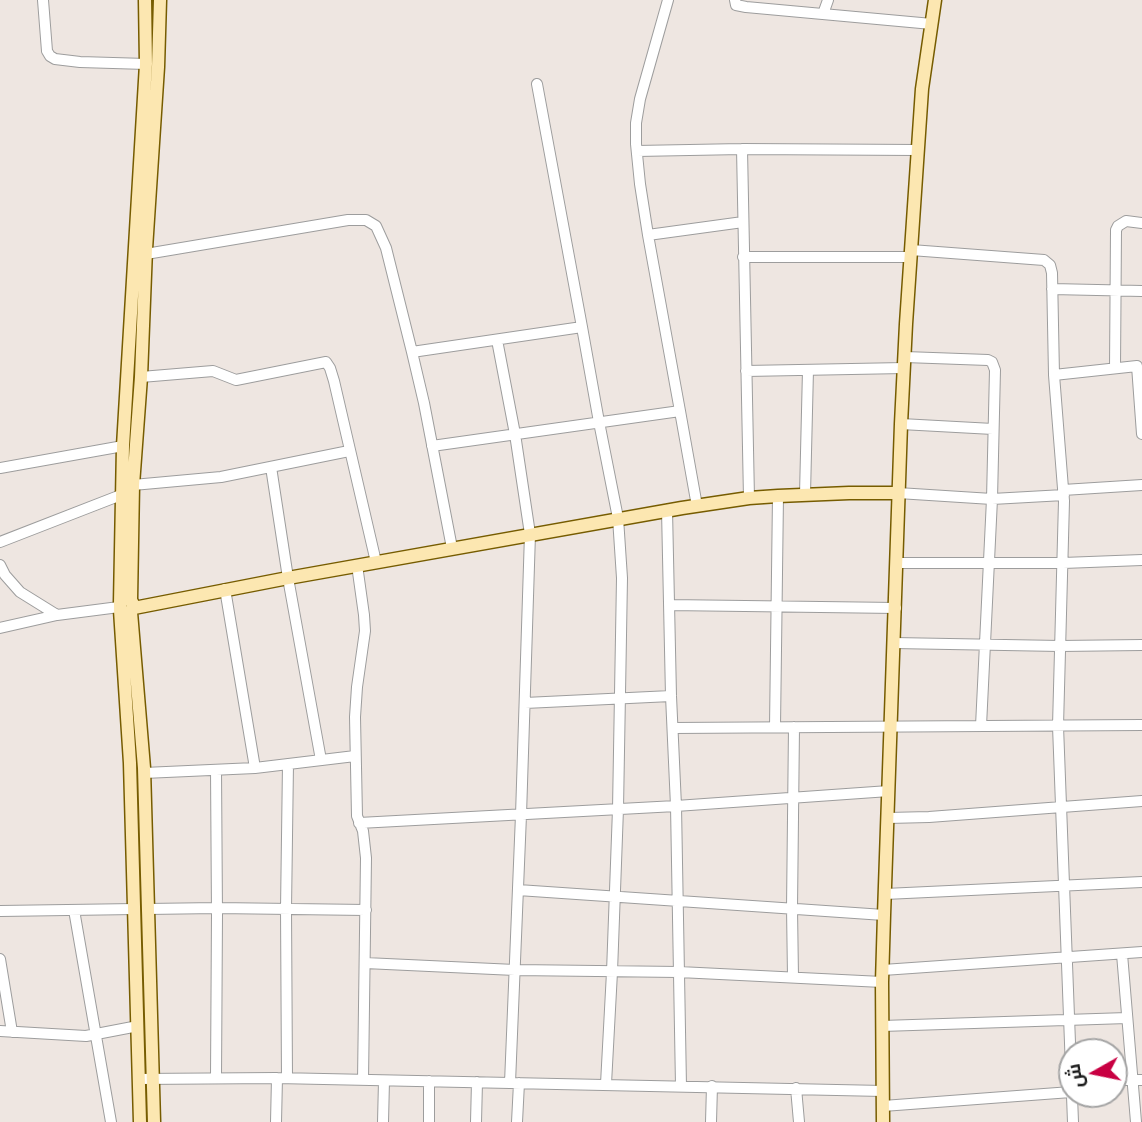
<!DOCTYPE html>
<meta charset="utf-8">
<style>
body{margin:0}
#map{position:relative;width:1142px;height:1122px;overflow:hidden;background:#eee6e1;font-family:"Asap Condensed",Cairo,sans-serif}
canvas{display:block}
.north{position:absolute;left:1058px;top:1038px;width:70px;height:70px;box-sizing:border-box;background:#fff;border:2px solid #a4a4a4;border-radius:50%;rotate:261deg;font-size:19px;font-weight:700;line-height:28px;text-align:center;color:#1c1c1c}
.north::after{content:'';display:block;margin:auto;width:24px;height:32px;background:#c80042;clip-path:polygon(50% 0,100% 100%,50% 72%,0 100%)}
</style>
<div id="map">
<canvas width="1142" height="1122"></canvas>
<div class="north">ش</div>
</div>
<script>
const ctx = document.querySelector('canvas').getContext('2d');
ctx.lineJoin = 'round';
function toPath(rows) {
  const path = new Path2D();
  for (const r of rows) {
    path.moveTo(r[0], r[1]);
    for (let i = 2; i < r.length; i += 2) path.lineTo(r[i], r[i + 1]);
  }
  return path;
}
function strokePath(path, color, width, dash) {
  ctx.strokeStyle = color;
  ctx.lineWidth = width;
  ctx.lineCap = dash ? 'butt' : 'round';
  ctx.setLineDash(dash || []);
  ctx.stroke(path);
}
const street = toPath([
 [43,0,47,51,50,56,55,59,80,62,146,64],
 [668,0,640,99,636,123,636,144,640,184,648,235,680,411],
 [735,0,736,5,746,7,932,24],
 [823,14,828,0],
 [537,84,582,327],
 [637,151,742,149],
 [648,235,743,222],
 [911,250,1044,260,1050,265,1052,273,1054,375,1064,501,1058,726,1073,1122],
 [146,254,348,220,366,220,376,226,386,248,412,352,424,403,452,548],
 [743,257,910,257],
 [1052,289,1142,291],
 [497,340,515,434,530,534,521,815,510,1083],
 [412,352,582,327,599,422,618,518,622,578,618,809,612,972,606,1084],
 [905,357,988,360,992,362,995,370,992,499,981,726],
 [1115,368,1116,230,1118,226,1126,221,1142,223],
 [746,371,904,368],
 [1054,375,1137,366,1142,434],
 [141,377,213,371,236,380,326,362,330,368,334,381,376,562],
 [901,424,993,429],
 [432,446,680,411,697,506],
 [271,467,288,578,321,760],
 [0,468,123,446],
 [133,485,221,477,349,451],
 [1063,490,1142,485],
 [898,493,992,499,1064,495],
 [805,494,808,370],
 [749,498,742,149,918,150],
 [667,510,671,696,676,806,681,1086],
 [0,542,121,495],
 [897,563,1063,563,1142,560],
 [0,565,5,575,20,592,57,615,119,607],
 [357,565,364,615,365,631,357,687,355,717,357,816,363,831,366,858,363,1080],
 [225,589,255,768],
 [669,605,896,608],
 [0,628,57,615],
 [894,643,1060,646,1142,645],
 [525,703,671,696],
 [775,727,778,496],
 [673,728,1142,725],
 [216,770,217,914,216,1077],
 [144,773,255,768,355,756],
 [888,818,929,817,1142,801],
 [359,823,676,806,889,791],
 [518,890,884,915],
 [885,894,1142,882],
 [147,909,217,908,366,910],
 [74,910,111,1122],
 [0,911,135,909],
 [1122,954,1136,1122],
 [0,959,12,1032],
 [365,963,515,970,679,972,882,982],
 [883,970,1142,952],
 [793,977,792,908,794,727],
 [882,1026,1127,1018],
 [0,1031,86,1036,138,1026],
 [287,1078,286,909,288,764],
 [139,1079,277,1078,883,1091],
 [1114,1080,1142,1080],
 [429,1081,429,1122],
 [796,1088,799,1122],
 [883,1106,1071,1092],
 [276,1122,277,1078],
 [383,1122,384,1081],
 [476,1122,477,1082],
 [517,1122,519,1083],
 [711,1122,712,1086]
]);
const secondary = toPath([
 [131,600,133,485,141,377,146,249,158,67,160,0],
 [120,603,123,446,146,64,145,0],
 [134,608,288,578,682,508,749,498,778,496,849,493,898,493],
 [120,610,130,763,140,1122],
 [131,612,126,613,120,610,120,603,122,600,127,599,131,600,133,604,131,612,144,768,154,1122],
 [883,1122,882,982,884,915,901,424,906,324,922,89,935,0]
]);
strokePath(street, '#9d9d9d', 12);
strokePath(secondary, '#765c00', 15);
strokePath(street, '#fff', 10);
strokePath(secondary, '#fce7b1', 12);
</script>
